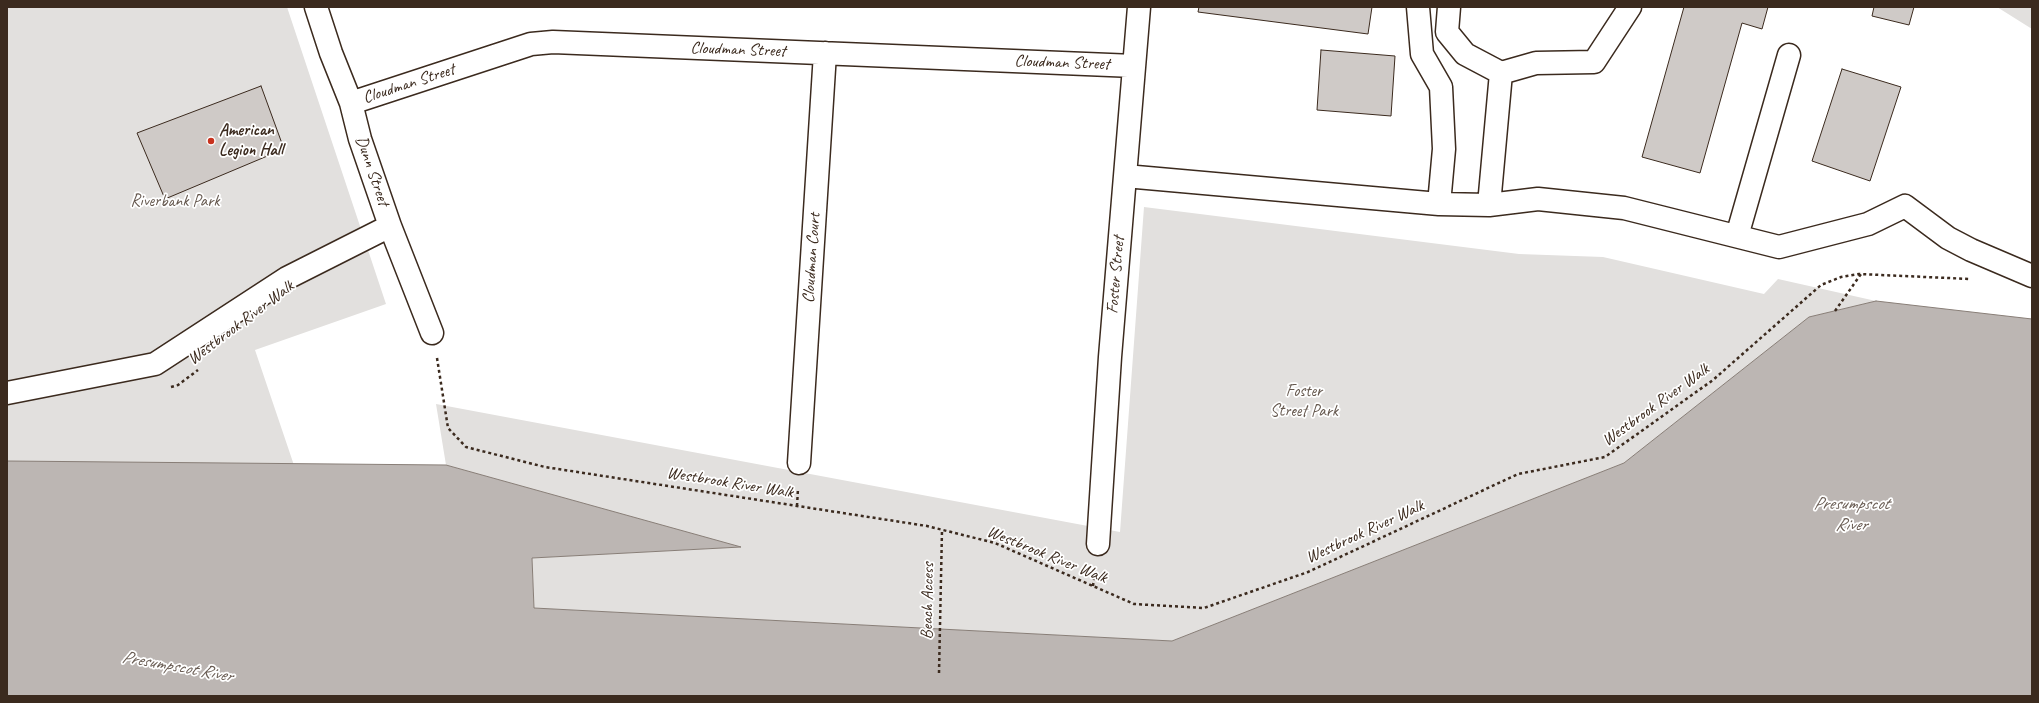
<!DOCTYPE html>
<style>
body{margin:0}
#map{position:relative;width:2039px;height:703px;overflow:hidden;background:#fff;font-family:Caveat,sans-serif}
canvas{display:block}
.frame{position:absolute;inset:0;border:8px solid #3b2a1e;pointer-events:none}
</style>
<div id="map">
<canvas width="2039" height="703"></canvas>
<div class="frame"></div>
</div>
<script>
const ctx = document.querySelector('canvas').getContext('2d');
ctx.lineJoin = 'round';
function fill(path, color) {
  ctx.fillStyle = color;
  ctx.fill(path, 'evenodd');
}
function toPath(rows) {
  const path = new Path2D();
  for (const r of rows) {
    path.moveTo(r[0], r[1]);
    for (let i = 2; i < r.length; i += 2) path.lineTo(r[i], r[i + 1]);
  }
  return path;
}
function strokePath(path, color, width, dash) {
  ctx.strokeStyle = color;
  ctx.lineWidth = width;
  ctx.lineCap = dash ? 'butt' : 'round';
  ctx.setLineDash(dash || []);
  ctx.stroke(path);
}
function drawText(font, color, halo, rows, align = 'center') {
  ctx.font = font + ' Caveat,sans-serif';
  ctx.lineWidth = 3.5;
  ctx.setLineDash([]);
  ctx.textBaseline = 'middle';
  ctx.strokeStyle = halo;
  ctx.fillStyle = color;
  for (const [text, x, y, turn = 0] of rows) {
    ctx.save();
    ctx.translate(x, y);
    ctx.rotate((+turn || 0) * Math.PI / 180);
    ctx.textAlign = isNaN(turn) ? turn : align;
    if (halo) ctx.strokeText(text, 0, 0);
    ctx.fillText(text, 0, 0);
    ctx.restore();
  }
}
const green = toPath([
 [7,7,287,7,386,304,255,350,300,483,7,469],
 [1997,7,2032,7,2032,29],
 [1144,207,1519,254,1603,257,1764,294,1778,279,1876,301,1809,317,1624,463,1172,641,534,608,532,558,740,547,446,465,436,404,1120,532]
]);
const water = toPath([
 [1876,301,2032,319,2032,696,7,696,7,461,446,465,741,547,532,558,534,608,1172,641,1624,463,1809,317,1876,301]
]);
const building = toPath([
 [1199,7,1372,7,1368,34,1198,12,1199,7],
 [1684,7,1768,7,1762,29,1742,23,1700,173,1642,157,1684,7],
 [1874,7,1914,7,1909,25,1872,16,1874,7],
 [1321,50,1395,56,1391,116,1317,110,1321,50],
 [1842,69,1901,87,1870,181,1812,161,1842,69],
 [261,86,284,149,165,199,137,133,261,86]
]);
const path = toPath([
 [1835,311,1861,274],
 [437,358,448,428,466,447,545,467,927,526,995,543,1134,604,1204,608,1308,572,1518,474,1605,457,1713,380,1821,285,1841,277,1859,274,1970,279],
 [171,387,178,385,198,370],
 [797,506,798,489],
 [1093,586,1095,570],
 [939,673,942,530]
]);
const minor = toPath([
 [316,7,331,53,351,103,360,139,390,226,432,333],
 [1449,7,1447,32,1465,54,1501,73,1536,63,1594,62,1630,7],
 [351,103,531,44,553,42,1134,66],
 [1125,176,1439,204,1444,149,1441,87,1422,54,1418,7],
 [1439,204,1489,205,1501,73],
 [1489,205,1538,199,1624,208,1779,247,1868,224,1905,206,1948,238,1971,250,2032,276],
 [1737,236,1789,55],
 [7,393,155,364,287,278,390,226],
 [799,463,825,53],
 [1098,544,1110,357,1139,7]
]);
const markers = [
 [211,141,4,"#c8321e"]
];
const streetNames = [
 ["Cloudman Street",738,50,2],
 ["Cloudman Street",1062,63,2],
 ["Cloudman Street",409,84,-18],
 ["Dunn Street",372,171,71],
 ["Cloudman Court",812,258,-86],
 ["Foster Street",1116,275,-85],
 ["Westbrook River Walk",241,323,-37],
 ["Westbrook River Walk",1656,405,-36],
 ["Westbrook River Walk",730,483,9],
 ["Westbrook River Walk",1365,532,-25],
 ["Westbrook River Walk",1047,555,22],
 ["Beach Access",928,601,-89]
];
const poiNames = [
 ["American",219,131],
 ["Legion Hall",219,151]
];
const parkNames = [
 ["Riverbank Park",175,202],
 ["Foster",1304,392],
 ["Street Park",1304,412]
];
const waterNames = [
 ["Presumpscot",1851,504],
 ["River",1851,525],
 ["Presumpscot River",177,667,10]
];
fill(green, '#e2e0de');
fill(water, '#bcb6b3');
strokePath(water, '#887e77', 1);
fill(building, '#cfcac7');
strokePath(building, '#3b2a1e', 1);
strokePath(minor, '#3b2a1e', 25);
strokePath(path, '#3b2a1e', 2.5, [3, 3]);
strokePath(minor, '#fff', 22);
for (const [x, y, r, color] of markers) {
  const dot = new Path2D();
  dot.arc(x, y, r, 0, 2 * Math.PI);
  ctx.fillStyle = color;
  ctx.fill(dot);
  strokePath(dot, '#fff', 1.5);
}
drawText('17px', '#3b2a1e', '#fff', streetNames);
drawText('bold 17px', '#3b2a1e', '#fff', poiNames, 'left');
drawText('17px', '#65584e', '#fff', parkNames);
drawText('italic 18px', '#685b52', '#fff', waterNames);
</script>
